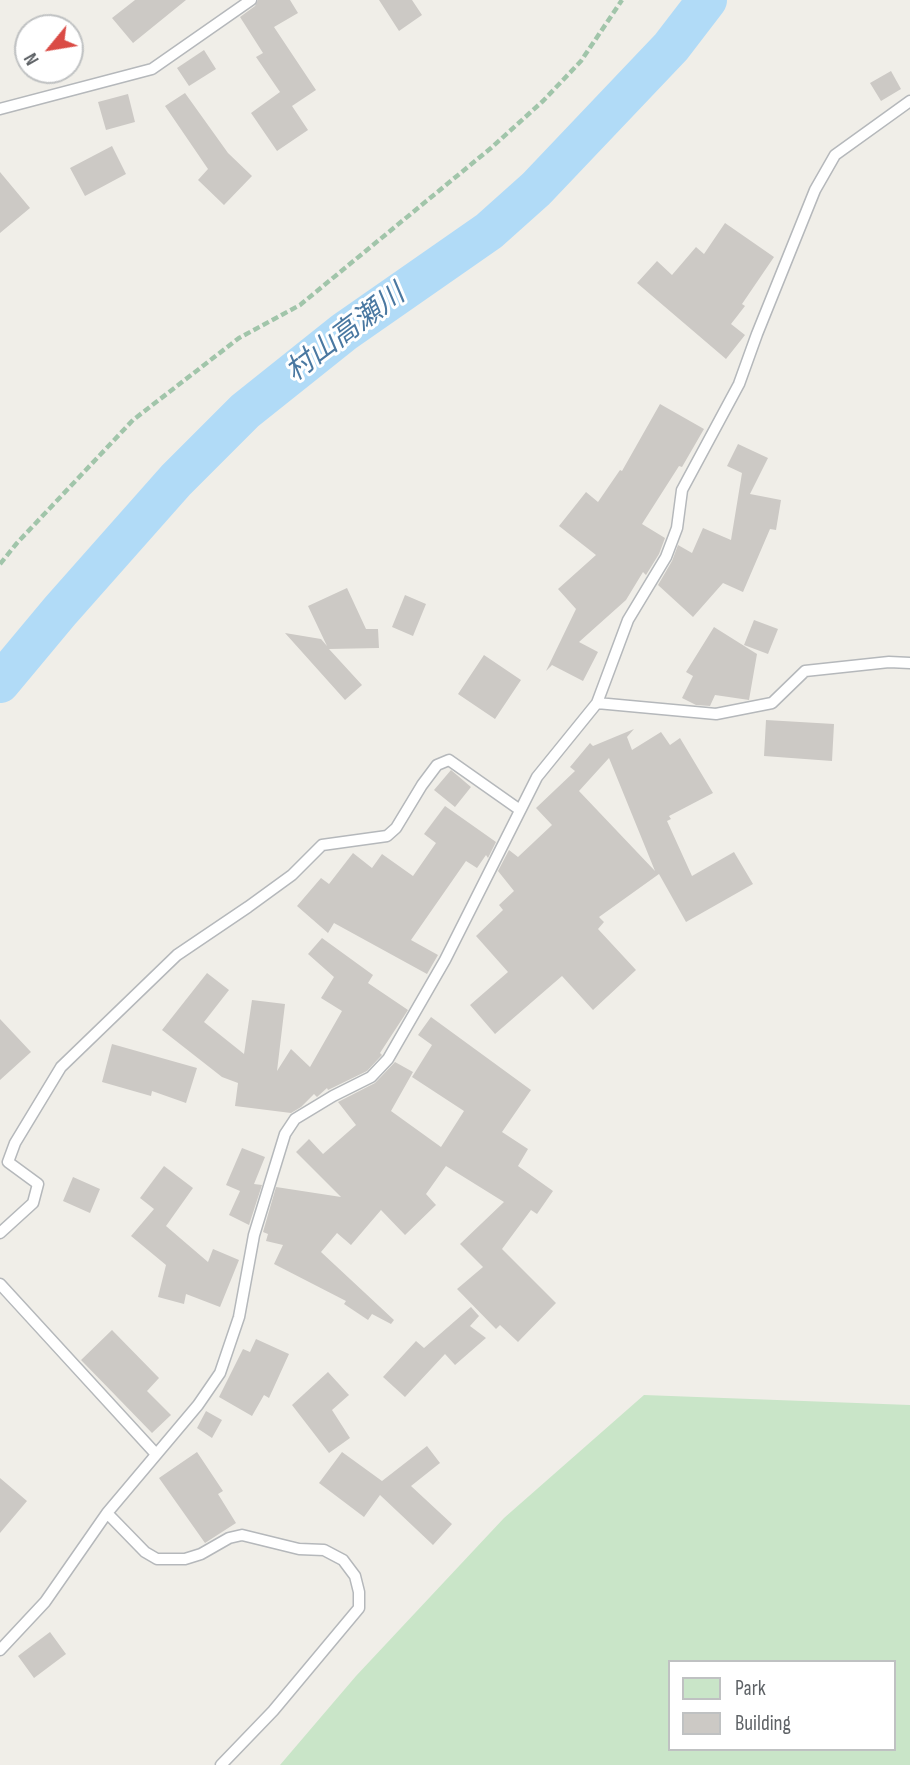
<!DOCTYPE html>
<meta charset="utf-8">
<style>
body{margin:0}
#map{position:relative;width:910px;height:1765px;overflow:hidden;background:#f0eee8;font-family:"Sofia Sans Condensed",sans-serif}
canvas{display:block}
.legend{position:absolute;left:668px;top:1660px;width:228px;height:91px;box-sizing:border-box;background:#fff;border:2px solid #bfc1c2;margin:0;padding:9px 12px;list-style:none;font-size:21px;color:#5f6367}
.legend li{display:flex;align-items:center;gap:14px;height:35px}
.legend b{width:35px;border:2px solid #bfc1c2}
.north{position:absolute;left:14px;top:14px;width:70px;height:70px;box-sizing:border-box;background:#fff;border:2px solid #bfc1c2;border-radius:50%;rotate:240deg;font-size:19px;font-weight:700;line-height:28px;text-align:center;color:#5f6367}
.north::after{content:'';display:block;margin:auto;width:24px;height:32px;background:#da4b45;clip-path:polygon(50% 0,100% 100%,50% 72%,0 100%)}
</style>
<div id="map">
<canvas width="910" height="1765"></canvas>
<ul class="legend">
<li><b style="height:19px;background:#c9e5c8"></b>Park</li>
<li><b style="height:19px;background:#ccc9c5"></b>Building</li>
</ul>
<div class="north">N</div>
</div>
<script>
const ctx = document.querySelector('canvas').getContext('2d');
ctx.lineJoin = 'round';
function fill(path, color) {
  ctx.fillStyle = color;
  ctx.fill(path, 'evenodd');
}
function toPath(rows) {
  const path = new Path2D();
  for (const r of rows) {
    path.moveTo(r[0], r[1]);
    for (let i = 2; i < r.length; i += 2) path.lineTo(r[i], r[i + 1]);
  }
  return path;
}
function strokePath(path, color, width, dash) {
  ctx.strokeStyle = color;
  ctx.lineWidth = width;
  ctx.lineCap = dash ? 'butt' : 'round';
  ctx.setLineDash(dash || []);
  ctx.stroke(path);
}
function drawText(font, color, halo, rows, align = 'center') {
  ctx.font = font + ' "Sofia Sans Condensed","Noto Sans JP",sans-serif';
  ctx.lineWidth = 6;
  ctx.setLineDash([]);
  ctx.textBaseline = 'middle';
  ctx.strokeStyle = halo;
  ctx.fillStyle = color;
  for (const [text, x, y, turn = 0] of rows) {
    ctx.save();
    ctx.translate(x, y);
    ctx.rotate((+turn || 0) * Math.PI / 180);
    ctx.textAlign = isNaN(turn) ? turn : align;
    if (halo) ctx.strokeText(text, 0, 0);
    ctx.fillText(text, 0, 0);
    ctx.restore();
  }
}
const green = toPath([
 [644,1395,910,1405,910,1765,280,1765,356,1676,504,1518],
 [670,1662,894,1662,894,1749,670,1749]
]);
const river = toPath([
 [0,683,60,611,176,480,245,411,344,332,489,231,536,189,671,47,707,0]
]);
const building = toPath([
 [135,0,186,0,133,43,112,18],
 [258,0,290,0,298,13,274,27,316,90,292,106,308,130,277,151,251,113,280,92,256,57,263,53,240,17,255,6],
 [379,0,412,0,422,15,399,31],
 [204,50,216,69,189,86,177,68],
 [891,71,901,89,881,101,870,83],
 [185,93,228,153,252,176,224,205,198,180,208,169,165,106],
 [128,94,135,122,106,130,98,102],
 [112,146,126,174,85,196,70,168],
 [0,172,30,208,0,233],
 [725,223,774,257,742,304,745,306,731,324,745,335,726,359,637,283,657,261,672,275,696,247,704,254],
 [660,404,704,429,682,467,679,466,642,524,665,538,659,554,646,575,643,572,626,600,579,642,598,652,583,681,552,665,546,671,576,609,558,589,596,555,559,526,586,492,598,502,620,470,622,471],
 [738,444,768,458,750,494,781,500,776,530,770,529,743,592,723,583,693,617,658,585,672,561,678,545,692,553,703,528,731,540,742,473,727,466],
 [347,588,366,629,378,629,379,648,329,649,362,685,345,700,285,633,321,639,327,646,308,606],
 [405,595,426,604,413,636,392,627],
 [754,620,778,629,768,654,744,645],
 [714,627,757,654,749,700,715,695,710,706,696,705,682,698,693,676,686,672],
 [484,655,521,680,495,719,458,694],
 [766,720,834,724,832,761,764,756],
 [634,729,627,737,632,750,661,732,670,745,680,738,713,793,669,816,671,819,667,821,692,876,734,852,753,884,686,922,659,874,599,917,604,922,598,929,636,970,593,1010,562,976,495,1034,470,1005,508,972,476,936,503,910,499,905,514,891,498,871,509,850,518,857,552,825,536,808,575,771,570,767,590,743,593,746],
 [609,758,655,871,579,791],
 [451,770,471,787,455,807,434,790],
 [445,806,496,842,488,858,486,855,477,868,466,861,411,940,438,955,427,974,334,923,328,933,297,906,321,878,329,884,353,853,372,868,382,854,413,876,436,843,424,834],
 [322,938,373,975,368,983,408,1010,380,1053,382,1055,367,1071,328,1090,327,1088,317,1097,314,1094,301,1107,291,1113,235,1106,238,1083,222,1077,162,1030,207,973,229,990,204,1022,244,1054,252,1000,285,1004,277,1071,291,1049,310,1067,342,1011,321,998,334,977,308,954],
 [431,1017,531,1090,502,1132,528,1149,518,1166,553,1191,537,1214,531,1210,502,1249,556,1303,518,1342,500,1325,496,1329,457,1289,483,1267,460,1244,504,1202,446,1166,426,1194,436,1205,405,1235,381,1210,351,1245,337,1233,321,1252,394,1320,391,1324,372,1314,368,1320,344,1304,346,1301,274,1264,283,1245,266,1241,268,1234,263,1232,276,1187,341,1197,296,1152,309,1139,323,1154,356,1125,338,1102,375,1083,395,1062,413,1072,391,1111,441,1147,464,1111,412,1077,432,1045,418,1035],
 [0,1019,31,1052,0,1080],
 [112,1044,197,1068,186,1103,152,1091,151,1096,102,1082],
 [242,1148,265,1157,254,1184,262,1185,249,1225,229,1215,240,1191,226,1185],
 [164,1166,193,1188,166,1226,208,1262,213,1249,239,1260,220,1307,186,1294,184,1304,158,1297,166,1265,131,1236,154,1209,140,1198],
 [73,1177,100,1189,90,1213,63,1201],
 [471,1307,479,1316,470,1326,486,1338,455,1365,445,1354,405,1397,383,1377,416,1341,424,1348],
 [112,1330,159,1378,147,1391,171,1415,152,1433,81,1360],
 [256,1339,289,1354,269,1398,264,1395,252,1416,219,1397,243,1349,250,1352],
 [328,1372,349,1395,332,1410,350,1438,329,1453,292,1405],
 [206,1411,222,1420,212,1438,197,1428],
 [427,1446,440,1463,411,1486,452,1524,433,1545,380,1495,364,1517,319,1483,342,1452,382,1481],
 [197,1452,223,1491,218,1494,236,1523,205,1543,159,1478],
 [0,1478,27,1501,0,1533],
 [50,1632,66,1654,34,1678,18,1656]
]);
const path = toPath([
 [0,564,17,543,133,420,239,338,300,305,491,148,543,101,581,61,622,0]
]);
const lane = toPath([
 [0,109,152,69,251,0],
 [597,703,716,714,772,703,805,671,889,662,910,663],
 [0,1233,33,1203,38,1184,8,1162,15,1143,61,1067,177,955,248,907,292,875,322,845,387,836,396,828,422,785,437,765,449,760,520,810],
 [0,1284,155,1453],
 [107,1513,145,1552,157,1559,185,1559,201,1554,229,1538,242,1535,299,1549,324,1550,343,1560,355,1576,359,1592,359,1608,273,1711,221,1765],
 [0,1650,45,1602,107,1513,198,1405,220,1373,239,1317,254,1235,285,1134,295,1119,333,1096,371,1077,388,1059,445,960,537,777,597,703,628,620,666,557,677,528,682,490,739,384,757,334,815,190,835,155,910,101]
]);
const waterNames = [
 ["村山高瀬川",346,334,-37]
];
fill(green, '#c9e5c8');
strokePath(river, '#b1dbf7', 40);
fill(building, '#ccc9c5');
strokePath(lane, '#b5b8bb', 13);
strokePath(path, '#a1c5aa', 4.5, [7, 3.5]);
strokePath(lane, '#fff', 10);
drawText('italic 28px', '#4a78a1', '#fff', waterNames);
</script>
